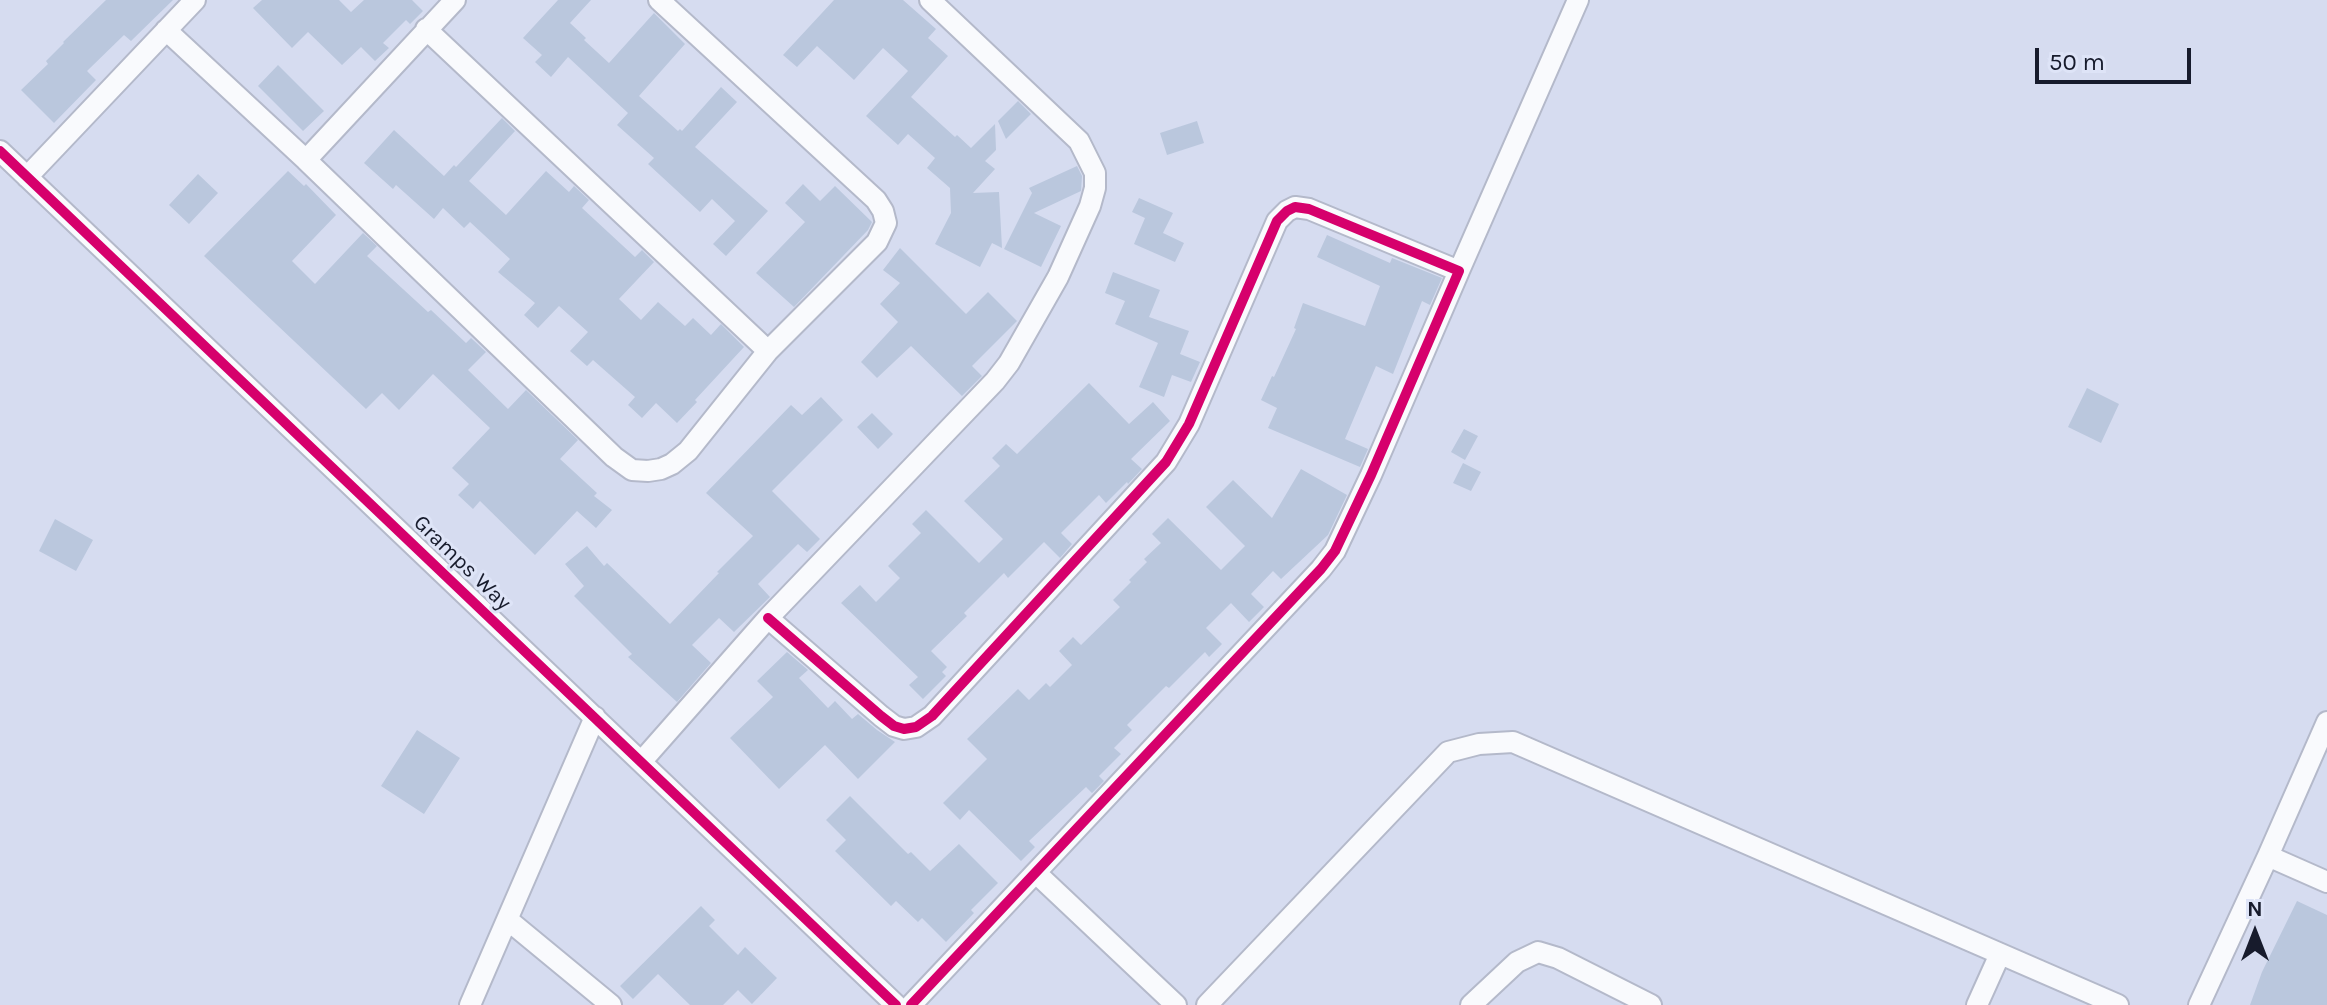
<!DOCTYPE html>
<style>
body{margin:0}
#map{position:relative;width:2327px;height:1005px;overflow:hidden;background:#d6dcf0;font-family:Karla,sans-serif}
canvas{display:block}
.north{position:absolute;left:2215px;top:893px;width:80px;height:80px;-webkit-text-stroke:6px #dee4f7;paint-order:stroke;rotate:0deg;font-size:22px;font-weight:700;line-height:32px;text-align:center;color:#171b2c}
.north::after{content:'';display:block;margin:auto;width:28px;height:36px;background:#171b2c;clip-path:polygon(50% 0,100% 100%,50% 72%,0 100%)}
.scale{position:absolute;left:2035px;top:48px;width:156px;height:36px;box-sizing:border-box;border:4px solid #171b2c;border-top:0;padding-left:10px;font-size:24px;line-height:28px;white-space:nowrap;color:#171b2c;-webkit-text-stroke:6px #dee4f7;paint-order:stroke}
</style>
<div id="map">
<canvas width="2327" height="1005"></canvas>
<div class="north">N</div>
<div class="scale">50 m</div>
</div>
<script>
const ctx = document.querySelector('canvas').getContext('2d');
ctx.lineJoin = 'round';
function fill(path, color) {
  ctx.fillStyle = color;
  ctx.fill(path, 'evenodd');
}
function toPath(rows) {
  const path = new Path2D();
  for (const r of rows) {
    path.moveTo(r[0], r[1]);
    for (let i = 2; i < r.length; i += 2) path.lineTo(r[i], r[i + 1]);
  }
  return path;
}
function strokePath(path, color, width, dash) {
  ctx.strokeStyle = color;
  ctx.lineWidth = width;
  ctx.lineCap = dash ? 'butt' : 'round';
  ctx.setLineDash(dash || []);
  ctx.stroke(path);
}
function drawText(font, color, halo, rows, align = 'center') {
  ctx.font = font + ' Karla,sans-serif';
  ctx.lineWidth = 6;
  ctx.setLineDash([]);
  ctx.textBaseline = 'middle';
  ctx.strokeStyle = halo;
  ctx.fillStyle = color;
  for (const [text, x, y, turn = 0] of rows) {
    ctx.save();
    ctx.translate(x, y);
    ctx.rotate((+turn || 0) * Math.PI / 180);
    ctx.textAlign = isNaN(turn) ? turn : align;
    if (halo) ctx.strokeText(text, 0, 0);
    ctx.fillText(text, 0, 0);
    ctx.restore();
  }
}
const building = toPath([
 [106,0,173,0,131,41,124,35,87,71,96,80,54,123,21,90,48,64,46,61,64,43,63,42],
 [262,0,339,0,351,12,364,0,412,0,423,11,410,24,406,20,383,43,389,48,375,61,361,47,342,65,308,32,292,48,253,8],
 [558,0,591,0,570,23,586,38,584,40,609,63,654,13,685,44,639,96,678,131,680,129,682,131,721,87,737,102,695,147,768,211,726,256,713,244,735,221,712,199,700,212,648,164,654,158,617,125,628,113,568,57,551,77,535,62,542,55,523,38],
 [834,0,903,0,936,29,928,38,948,56,911,97,955,137,957,135,971,148,995,124,996,150,985,161,995,169,973,193,999,192,1002,248,992,243,980,267,935,244,951,213,950,188,927,168,935,158,908,134,898,145,866,116,908,71,906,69,883,48,854,80,817,46,797,67,783,55],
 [278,65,324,111,303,131,258,86],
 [1018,101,1031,114,1006,139,998,121],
 [502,118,515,131,469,181,506,215,546,171,569,192,574,186,589,200,582,208,635,257,642,250,654,262,619,299,641,320,658,302,685,326,693,318,711,335,721,324,744,347,695,400,697,402,677,423,656,403,642,418,628,405,635,397,593,360,587,366,570,351,588,332,559,306,538,328,524,315,535,303,498,272,510,259,470,222,464,228,443,208,434,219,396,185,393,189,364,163,394,130,444,176,454,165,456,167],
 [1197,121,1204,143,1167,155,1160,133],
 [1077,166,1082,176,1081,191,1034,213,1061,226,1041,267,1004,249,1032,193,1029,188],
 [288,171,304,186,306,184,336,215,292,261,315,284,363,233,377,246,367,256,428,312,431,310,466,343,471,338,486,352,468,370,508,409,526,390,578,440,560,459,597,493,594,496,612,510,596,528,577,511,535,555,480,501,473,509,458,495,469,484,452,468,490,428,433,374,399,410,382,393,366,409,204,256],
 [198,174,218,193,189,224,169,205],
 [803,184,820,201,835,186,872,222,868,230,794,307,756,273,805,222,785,203],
 [1139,198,1173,213,1163,233,1184,243,1175,262,1134,244,1145,218,1132,212],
 [1327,235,1390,263,1392,258,1442,278,1430,305,1422,301,1393,374,1376,366,1345,439,1368,449,1360,467,1268,428,1277,408,1261,400,1272,376,1274,377,1296,329,1294,328,1303,303,1365,326,1380,286,1317,257],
 [900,248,966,314,988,292,1017,321,972,366,982,376,962,396,911,346,877,378,861,362,898,322,880,304,900,283,883,270],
 [1113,272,1160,290,1149,317,1189,331,1180,354,1200,362,1191,382,1172,375,1164,397,1139,387,1158,343,1115,324,1125,301,1105,293],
 [1089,383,1129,424,1153,402,1170,421,1131,459,1142,469,1128,484,1127,482,1106,503,1099,495,1061,533,1072,544,1060,558,1044,542,1008,578,1004,573,964,613,967,616,931,651,947,667,942,672,946,676,923,699,909,685,918,677,841,603,860,585,876,602,900,578,888,566,921,533,912,524,926,510,979,563,1003,539,964,501,1000,466,992,458,1006,444,1017,454],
 [2087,388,2119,404,2101,443,2068,427],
 [821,397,843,420,772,491,820,539,807,552,798,544,758,584,770,597,734,632,719,618,692,645,711,663,677,702,628,657,632,654,574,596,584,586,565,564,587,546,604,566,607,563,670,624,719,573,717,572,753,536,706,493,791,405,802,415],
 [872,413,893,434,878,449,857,427],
 [1464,429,1478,436,1465,460,1451,452],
 [1463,463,1481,472,1471,491,1453,483],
 [1301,469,1347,495,1328,535,1281,579,1273,571,1251,594,1264,607,1249,622,1231,603,1206,628,1222,644,1209,657,1205,652,1169,688,1166,686,1127,725,1132,730,1114,748,1121,754,1099,776,1104,781,1092,793,1086,787,1029,841,1035,847,1021,861,969,810,960,820,943,803,987,759,967,739,1018,689,1029,700,1046,683,1050,687,1072,665,1059,651,1073,637,1081,645,1120,607,1113,600,1131,582,1129,580,1147,562,1144,559,1161,543,1152,534,1168,518,1221,570,1245,546,1206,507,1233,480,1272,518],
 [55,519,93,540,76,571,39,551],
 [787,652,808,670,799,678,828,708,835,701,852,719,858,714,877,730,895,742,858,779,825,745,779,789,730,738,773,697,757,681],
 [417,730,460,758,424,814,381,786],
 [850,796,908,854,911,852,930,871,959,844,998,883,971,910,974,913,946,942,922,918,918,922,896,901,891,906,835,851,846,840,826,820],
 [2297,901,2327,915,2327,1005,2250,1005,2262,972],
 [701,906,715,920,709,926,738,955,745,947,777,978,752,1004,738,990,723,1005,690,1005,658,974,633,999,620,986]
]);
const minor = toPath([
 [426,29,768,351],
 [166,30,306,160,455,0],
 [0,151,896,1005],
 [306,160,614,457,632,470,648,471,661,469,672,464,688,451,768,351,877,242,886,223,883,211,876,200,659,0],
 [27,177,195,0],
 [1459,271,1578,0],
 [768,618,881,716,894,726,904,729,916,727,932,716,1166,462,1189,424,1277,221,1287,211,1295,207,1309,209,1459,271,1371,475,1335,551,1321,569,911,1005],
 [641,762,768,618,995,381,1009,363,1058,277,1090,206,1095,188,1095,173,1079,141,930,0],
 [2268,856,2327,882],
 [1036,873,1176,1005],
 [508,920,611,1005],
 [470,1005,595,717],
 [1207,1005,1448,752,1479,744,1513,742,2118,1005],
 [1471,1005,1517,962,1538,952,1558,958,1651,1005],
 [1977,1005,2000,954],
 [2199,1005,2268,856,2327,722]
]);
const cycleway = toPath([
 [0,151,896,1005],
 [768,618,881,716,894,726,904,729,916,727,932,716,1166,462,1189,424,1277,221,1287,211,1295,207,1309,209,1459,271,1371,475,1335,551,1321,569,911,1005]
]);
const streetNames = [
 ["Gramps Way",462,563,44]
];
fill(building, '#bac7dd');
strokePath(minor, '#b4b9ca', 24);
strokePath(minor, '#f9fafd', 20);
strokePath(cycleway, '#d6006c', 10);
drawText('22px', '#171b2c', '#dee4f7', streetNames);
</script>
